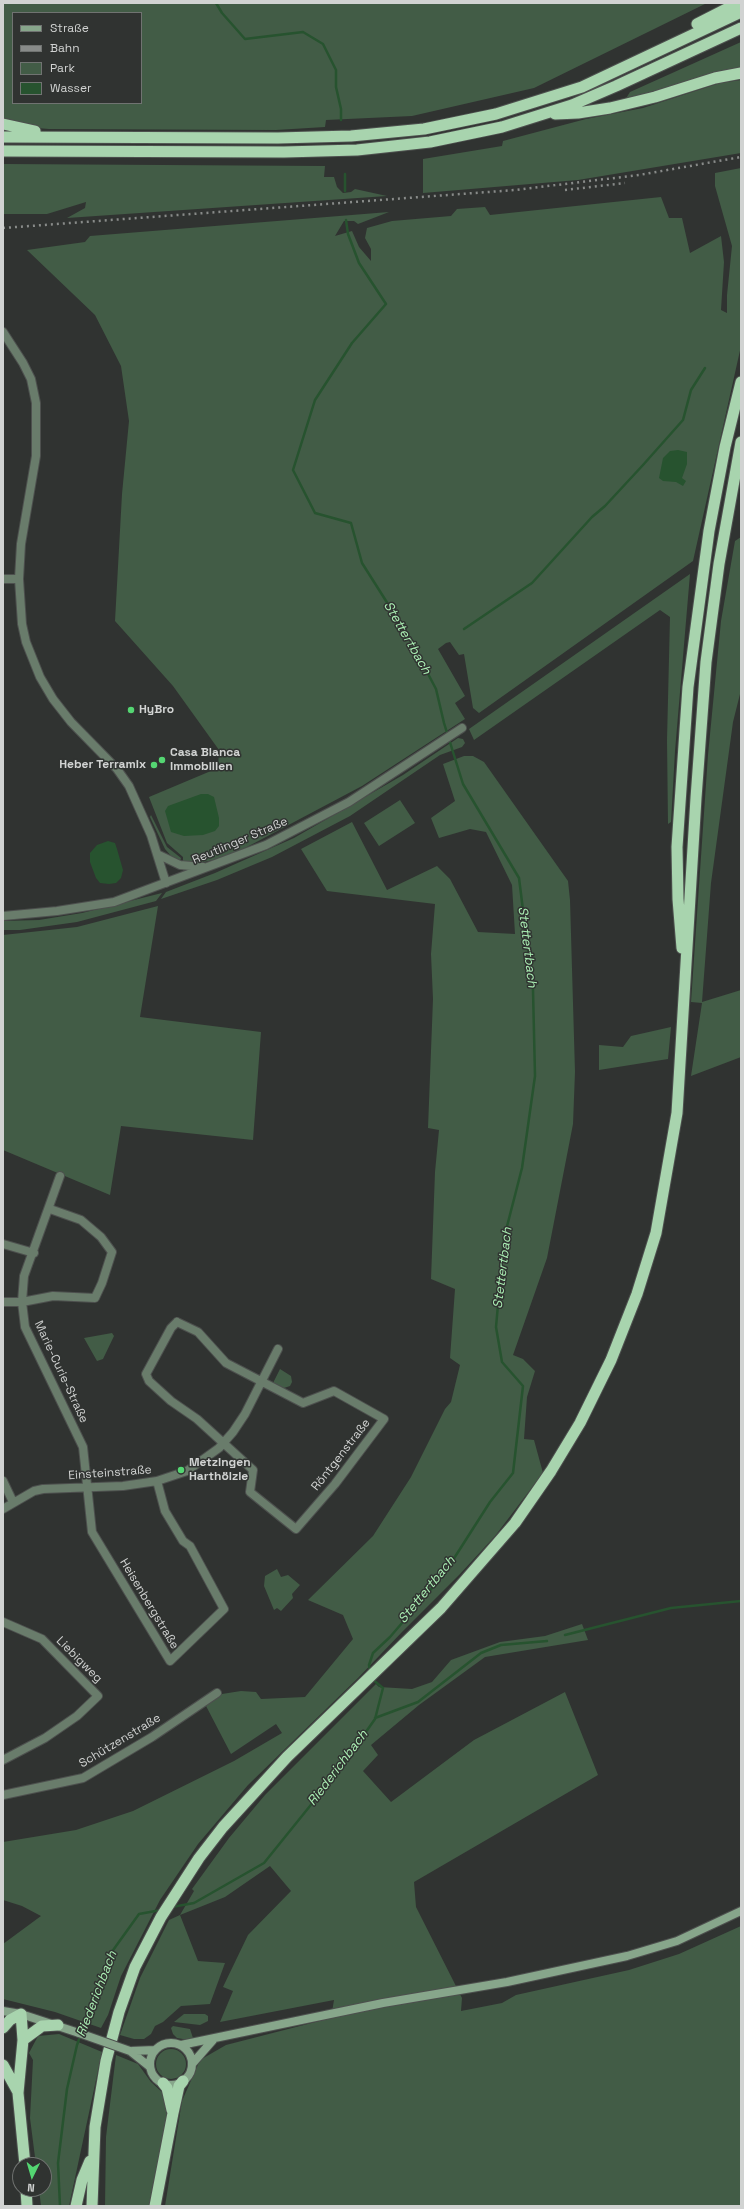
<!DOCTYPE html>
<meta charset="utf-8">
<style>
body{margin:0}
#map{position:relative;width:744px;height:2209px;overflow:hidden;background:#303331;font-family:"Space Grotesk",sans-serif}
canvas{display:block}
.frame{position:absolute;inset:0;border:4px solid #d1d3d2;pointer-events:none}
.legend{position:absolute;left:12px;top:12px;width:130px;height:92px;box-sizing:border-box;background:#303331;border:1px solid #707371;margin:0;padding:5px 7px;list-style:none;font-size:12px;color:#d1d3d2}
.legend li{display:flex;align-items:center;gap:8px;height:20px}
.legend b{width:20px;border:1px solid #707371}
.north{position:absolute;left:12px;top:2157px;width:40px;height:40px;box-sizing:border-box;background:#303331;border:1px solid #707371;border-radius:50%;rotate:185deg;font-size:11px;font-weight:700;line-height:16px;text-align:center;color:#d1d3d2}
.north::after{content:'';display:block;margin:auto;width:14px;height:18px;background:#54d672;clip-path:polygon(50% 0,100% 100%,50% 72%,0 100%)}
</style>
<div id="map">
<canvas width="744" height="2209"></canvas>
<div class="frame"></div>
<ul class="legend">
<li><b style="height:5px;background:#87a68b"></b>Straße</li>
<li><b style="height:5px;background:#888b89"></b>Bahn</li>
<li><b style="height:11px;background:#425c46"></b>Park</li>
<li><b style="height:11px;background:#27532f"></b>Wasser</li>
</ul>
<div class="north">N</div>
</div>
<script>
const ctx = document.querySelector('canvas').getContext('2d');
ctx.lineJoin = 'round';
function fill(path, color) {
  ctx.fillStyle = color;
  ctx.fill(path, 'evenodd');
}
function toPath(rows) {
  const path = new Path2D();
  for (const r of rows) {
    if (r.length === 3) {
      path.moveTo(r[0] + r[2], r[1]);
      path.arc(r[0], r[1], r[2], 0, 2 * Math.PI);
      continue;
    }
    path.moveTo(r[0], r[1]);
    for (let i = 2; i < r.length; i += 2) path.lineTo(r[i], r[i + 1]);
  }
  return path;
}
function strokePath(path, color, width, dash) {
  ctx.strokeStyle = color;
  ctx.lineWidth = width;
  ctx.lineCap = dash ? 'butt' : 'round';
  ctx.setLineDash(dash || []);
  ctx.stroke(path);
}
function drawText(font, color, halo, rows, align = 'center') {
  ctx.font = font + ' "Space Grotesk",sans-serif';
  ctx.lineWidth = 3;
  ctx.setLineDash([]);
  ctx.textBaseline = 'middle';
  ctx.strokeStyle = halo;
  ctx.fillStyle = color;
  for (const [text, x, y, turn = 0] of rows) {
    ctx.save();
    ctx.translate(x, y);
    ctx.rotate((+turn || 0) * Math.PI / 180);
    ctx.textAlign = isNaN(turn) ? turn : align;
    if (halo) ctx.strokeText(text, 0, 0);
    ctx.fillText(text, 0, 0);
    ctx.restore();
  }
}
const green = toPath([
 [3,3,707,3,534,88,412,116,326,120,325,127,276,130,49,129,24,127,3,120],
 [13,13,141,13,141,103,13,103],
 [741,42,741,69,625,100,630,92],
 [741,80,741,153,578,180,423,193,423,159,502,146,503,141,586,119,643,108,720,83],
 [3,164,325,166,324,177,334,177,337,187,343,193,351,192,355,189,387,196,67,218,85,208,86,202,47,214,3,214],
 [741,168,741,346,693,561,479,713,473,708,464,654,459,655,450,642,446,643,438,649,465,696,455,703,465,719,362,786,230,856,200,863,183,862,183,857,167,843,149,797,218,768,219,750,173,686,115,621,122,494,129,421,121,366,95,315,27,250,85,242,90,236,389,212,358,224,354,221,344,221,335,236,352,231,359,247,371,261,371,249,365,238,367,228,392,221,451,216,457,209,485,207,490,215,661,197,669,218,682,218,690,253,721,236,724,262,721,310,727,313,727,295,732,246,715,186,715,173],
 [741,537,741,690,733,722,711,883,702,1002,741,990,741,1057,691,1076,702,1003,691,1002,708,755,721,621,735,541],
 [690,574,675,751,671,822,668,824,667,740,670,617,660,610,474,740,469,729],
 [458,738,463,739,465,743,462,747,440,755,350,816,272,857,217,880,161,899,166,892,215,873,294,838,403,775],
 [464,756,473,756,484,762,568,881,570,900,575,1072,573,1124,547,1258,513,1355,523,1359,535,1371,527,1397,524,1439,534,1440,543,1473,495,1536,460,1574,402,1632,358,1678,248,1785,198,1844,160,1900,121,1976,108,2015,101,2028,55,2012,3,1999,3,1944,41,1916,22,1906,3,1900,3,1842,76,1830,133,1811,234,1761,282,1733,276,1724,231,1754,205,1704,222,1694,241,1691,256,1692,261,1699,305,1697,353,1639,343,1615,308,1600,373,1536,411,1477,445,1409,451,1402,460,1365,450,1358,455,1289,431,1279,435,1172,439,1130,428,1128,433,999,431,954,435,904,327,891,301,849,352,822,387,890,437,866,450,879,478,932,515,934,512,885,486,832,470,829,439,838,431,818,455,801,443,764],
 [400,800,415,823,379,846,364,823],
 [151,815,167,847,181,858,180,861,172,857,165,849,150,817],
 [162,893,156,901,77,922,20,930,3,930,3,921,39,920,82,913],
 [158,906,140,1017,261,1032,253,1140,121,1126,110,1195,3,1150,3,935,77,927],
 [671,1027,668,1059,599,1070,599,1045,623,1047,631,1036],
 [112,1333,114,1336,103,1359,97,1361,84,1338],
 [280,1369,291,1376,292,1382,290,1386,284,1388,273,1383],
 [277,1569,281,1577,288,1575,300,1585,292,1594,293,1598,281,1611,277,1608,274,1610,264,1586,265,1576],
 [582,1624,588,1640,485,1657,419,1705,371,1745,378,1755,363,1771,391,1802,474,1740,565,1692,598,1775,414,1882,416,1907,462,1998,461,2011,502,2003,516,1995,629,1970,679,1954,741,1926,741,2206,165,2206,182,2101,200,2060,226,2045,331,2018,334,2000,220,2022,233,1991,223,1987,248,1935,291,1891,270,1866,225,1897,180,1915,198,1961,225,1963,210,2004,181,2006,163,2022,155,2026,151,2034,144,2039,134,2039,120,2035,140,1978,169,1920,180,1915,194,1891,192,1889,229,1838,265,1795,376,1684,379,1687,412,1689,432,1682,451,1660,500,1642,545,1636],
 [184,2014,205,2014,208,2016,208,2021,200,2025,174,2022],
 [173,2026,190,2029,194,2041,177,2038,173,2034,171,2028],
 [59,2034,102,2052,69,2206,41,2206,39,2189,44,2189,44,2165,36,2165,30,2118,33,2060,29,2053,38,2036],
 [171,2064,15],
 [116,2055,138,2064,151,2082,164,2094,168,2112,151,2206,105,2206,106,2137]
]);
const water = toPath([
 [678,450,687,452,687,464,682,478,686,481,683,486,676,482,663,481,659,478,663,458,670,451],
 [201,794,208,794,214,797,219,818,219,826,215,831,203,835,184,836,171,832,165,811,168,806],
 [108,841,115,843,117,849,123,870,121,878,116,883,109,884,100,883,96,878,90,862,90,853,97,845]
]);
const stream = toPath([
 [216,3,222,13,245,39,303,32,323,44,336,70,336,87,341,109,341,120],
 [345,174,345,191],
 [346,220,348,234,359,263,386,304,352,343,315,400,293,470,315,513,351,523,362,563,407,634,436,689,444,723,463,784,519,878,533,990,535,1076,522,1168,504,1238,496,1327,502,1362,523,1386,513,1473,490,1502,444,1574,390,1637,373,1653,369,1665,370,1672],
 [464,629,532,583,592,517,605,506,643,465,683,420,691,390,705,368],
 [565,1635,671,1608,741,1601],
 [375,1718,418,1702,481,1653,501,1645,547,1641],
 [172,1907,194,1903,264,1863,339,1770,375,1719,383,1688,372,1679],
 [60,2206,58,2163,67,2089,77,2045,88,2014,111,1953,139,1914,161,1910]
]);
const minor = toPath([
 [3,332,23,363,31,379,36,403,36,456,21,544,19,579,22,624,26,642,40,677,53,699,71,722,117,769,129,786,151,835,166,883],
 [3,579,19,579],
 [157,854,180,865,203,867],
 [3,916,57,911,114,902,266,845,349,802,462,728],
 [60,1176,24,1276,22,1302,25,1327,83,1447,92,1532,170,1661,224,1609,190,1546,183,1541,165,1511,157,1481],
 [3,1244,34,1253],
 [3,1302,22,1302,53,1296,95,1298,102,1283,112,1252,101,1237,81,1220,50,1209],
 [177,1322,198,1332,226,1363,303,1403,334,1391,384,1419,335,1484,296,1529,250,1492,253,1470,197,1419,171,1401,149,1381,146,1374,171,1328,177,1322],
 [3,1481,13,1502],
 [3,1509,34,1491,43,1489,123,1486,157,1481,187,1471,219,1448,233,1432,245,1414,278,1349],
 [3,1622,42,1639,98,1696,77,1716,45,1738,3,1760],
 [3,1795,83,1778,152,1737,217,1693]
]);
const secondary = toPath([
 [3,2011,21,2014,79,2033],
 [171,2064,21],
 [181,2045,383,2003,507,1982,627,1956,677,1941,741,1911],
 [130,2051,150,2067],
 [130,2051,155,2050],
 [192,2064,213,2040]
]);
const trunk = toPath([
 [697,24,738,3],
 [555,114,578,113,610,108,655,97,715,78,741,73],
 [3,124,35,131],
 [3,137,278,138,351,136,424,129,496,114,582,87,741,12],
 [3,151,284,152,357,150,430,142,502,127,572,105,616,86,741,28],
 [682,948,678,899,677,847,688,687,709,531,725,447,741,382],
 [3,2028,10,2020,21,2014,23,2040,18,2093,25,2165],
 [23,2040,42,2026,58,2025],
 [3,2065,18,2092],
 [163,2083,167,2088,172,2110],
 [26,2189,27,2206],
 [76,2206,82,2180,90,2161],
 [92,2206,95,2127,106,2061,119,2012,135,1967,161,1917,199,1858,223,1827,287,1757,441,1608,515,1523,551,1471,580,1423,611,1360,637,1294,656,1233,677,1113,696,798,706,662,719,564,741,442],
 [155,2206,173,2113,179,2086,183,2081]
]);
const rail = toPath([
 [565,190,625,183],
 [3,228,515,190,639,175,741,157]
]);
const secondaryBridge = toPath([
 [79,2033,130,2051]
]);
const markers = [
 [131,710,4,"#54d672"],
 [162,760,4,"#54d672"],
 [154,765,4,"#54d672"],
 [181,1470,4,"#54d672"]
];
const poiNames = [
 ["HyBro",139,710],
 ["Casa Blanca",170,753],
 ["Immobilien",170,767],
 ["Heber Terramix",146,765,"right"],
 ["Metzingen",189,1463],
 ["Harthölzle",189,1477]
];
const streetNames = [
 ["Reutlinger Straße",240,841,-23],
 ["Marie-Curie-Straße",61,1372,65],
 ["Röntgenstraße",341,1455,-52],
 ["Einsteinstraße",110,1473,-4],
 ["Heisenbergstraße",149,1604,59],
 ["Liebigweg",79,1660,45],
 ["Schützenstraße",120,1741,-31]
];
const waterNames = [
 ["Stettertbach",407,638,60],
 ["Stettertbach",527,947,83],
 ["Stettertbach",503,1268,-83],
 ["Stettertbach",427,1590,-51],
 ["Riederichbach",338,1768,-53],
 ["Riederichbach",97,1994,-69]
];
fill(green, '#425c46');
fill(water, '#27532f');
strokePath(stream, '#27532f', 2.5);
strokePath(minor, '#4d504e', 10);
strokePath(secondary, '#4d504e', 10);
strokePath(trunk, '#4d504e', 13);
strokePath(minor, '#697c6b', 8);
strokePath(secondary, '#87a68b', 8);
strokePath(trunk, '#a8d4ae', 11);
strokePath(rail, '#888b89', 2.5, [2, 4]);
strokePath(secondaryBridge, '#4d504e', 10, []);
strokePath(secondaryBridge, '#87a68b', 8);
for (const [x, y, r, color] of markers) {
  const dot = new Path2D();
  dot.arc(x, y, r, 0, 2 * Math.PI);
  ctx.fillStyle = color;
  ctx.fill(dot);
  strokePath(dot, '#303331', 1.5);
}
drawText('bold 12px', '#d1d3d2', '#303331', poiNames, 'left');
drawText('12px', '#d1d3d2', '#303331', streetNames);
drawText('italic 13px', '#abf0b4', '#303331', waterNames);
</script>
